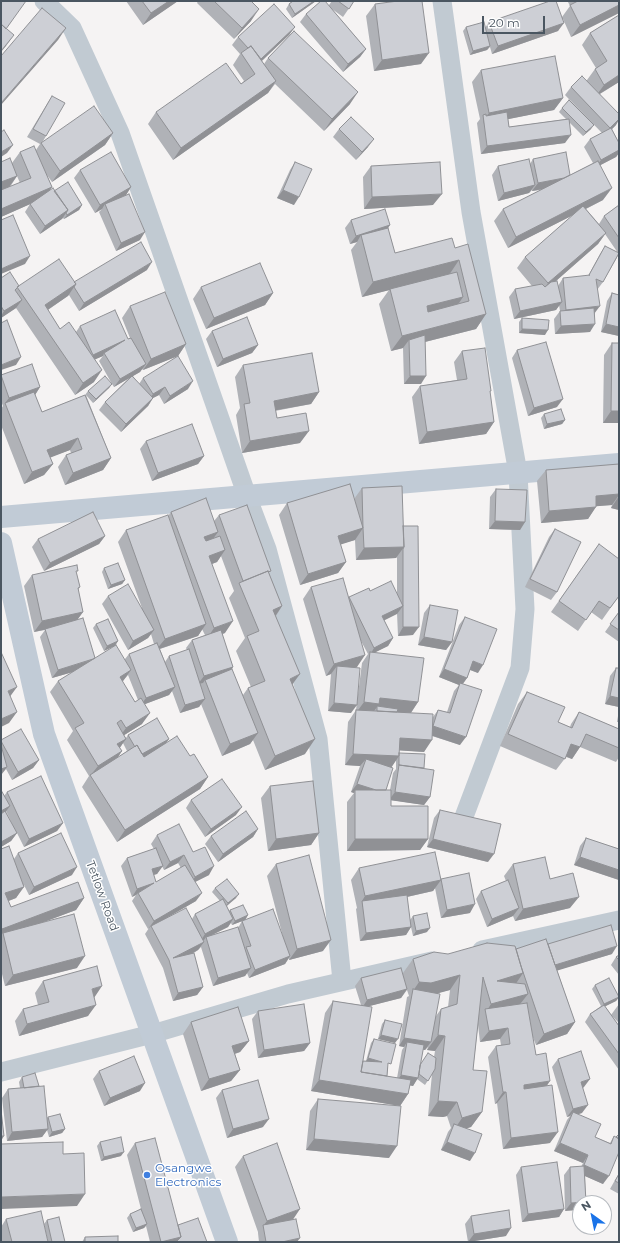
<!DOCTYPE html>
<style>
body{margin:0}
#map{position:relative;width:620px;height:1243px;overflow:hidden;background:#f5f3f3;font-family:Montserrat,sans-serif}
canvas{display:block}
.frame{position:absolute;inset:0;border:2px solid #4a5661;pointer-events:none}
.north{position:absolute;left:572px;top:1195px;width:40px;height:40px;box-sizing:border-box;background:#fff;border:1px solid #b7bbc0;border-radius:50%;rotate:327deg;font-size:11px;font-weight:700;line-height:16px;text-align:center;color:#4a5661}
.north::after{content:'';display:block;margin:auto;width:14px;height:18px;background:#1a73e8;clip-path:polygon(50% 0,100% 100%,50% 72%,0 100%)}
.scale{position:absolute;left:482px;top:16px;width:63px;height:18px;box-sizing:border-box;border:2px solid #4a5661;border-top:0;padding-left:5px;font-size:12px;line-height:14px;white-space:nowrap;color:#4a5661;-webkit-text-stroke:3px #fff;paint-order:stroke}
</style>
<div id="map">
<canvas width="620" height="1243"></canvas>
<div class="frame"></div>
<div class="north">N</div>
<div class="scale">20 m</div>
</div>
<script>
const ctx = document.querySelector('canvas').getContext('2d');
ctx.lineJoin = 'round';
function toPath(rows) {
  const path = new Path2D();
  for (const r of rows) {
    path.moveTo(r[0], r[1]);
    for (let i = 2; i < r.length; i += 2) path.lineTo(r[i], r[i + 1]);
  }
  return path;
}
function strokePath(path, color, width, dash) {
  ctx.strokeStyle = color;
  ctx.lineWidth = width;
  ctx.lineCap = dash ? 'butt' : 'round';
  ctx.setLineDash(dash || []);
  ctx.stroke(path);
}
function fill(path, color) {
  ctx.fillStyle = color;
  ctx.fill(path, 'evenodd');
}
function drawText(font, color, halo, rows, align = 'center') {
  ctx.font = font + ' Montserrat,sans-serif';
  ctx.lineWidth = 3;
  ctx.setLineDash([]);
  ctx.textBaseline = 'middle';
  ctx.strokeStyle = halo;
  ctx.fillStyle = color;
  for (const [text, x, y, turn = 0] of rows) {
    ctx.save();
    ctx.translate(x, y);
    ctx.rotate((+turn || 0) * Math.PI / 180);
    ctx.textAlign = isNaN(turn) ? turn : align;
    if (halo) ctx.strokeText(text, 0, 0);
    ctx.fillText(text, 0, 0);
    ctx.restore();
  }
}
const street = toPath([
 [44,1,72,28,120,133,247,496,267,549,318,739,342,981],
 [442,1,471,212,518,473,525,609,520,668,462,822],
 [482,950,619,920],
 [1,1072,152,1034,288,994,432,961]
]);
const secondary = toPath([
 [1,517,619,464],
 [1,543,44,734,227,1242]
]);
const wall = toPath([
 [126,1,178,1,143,25],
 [198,1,251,1,251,21,234,39,197,3],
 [293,1,316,1,292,18,286,9,289,4],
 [332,1,354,1,343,17,332,9,366,49,360,57,343,72,300,22,306,14,329,5],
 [569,1,619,1,619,13,571,37,563,19,558,31,492,54,490,47,487,50,470,55,463,31,466,27,485,28,489,22,562,17,570,6,568,2],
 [375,4,421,64,374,71,366,16],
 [619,15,619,82,600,94,616,125,612,129,619,143,619,153,616,157,600,165,603,200,586,209,599,224,604,216,619,205,619,254,603,282,597,290,595,313,590,332,555,334,554,319,560,311,559,305,556,310,514,319,509,297,515,289,532,286,517,268,525,257,573,215,508,248,494,221,503,209,541,190,532,191,532,190,529,193,498,201,492,175,498,166,530,164,533,159,570,175,593,163,584,147,590,139,602,133,565,95,571,87,587,80,595,69,596,68,582,45,590,33],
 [605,234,618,253,605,246,600,254,588,276,563,278,558,286,556,281,598,244],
 [295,27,289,35,262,61,264,64,268,58,350,104,324,131,275,84,268,93,173,160,148,124,156,112,241,84,244,81,233,65,240,54,232,45,238,37],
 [481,70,563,98,554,110,508,119,509,127,566,119,559,112,562,108,591,129,583,136,569,122,565,143,481,154,477,123,480,119,472,82],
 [52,96,46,136,42,143,113,133,105,145,52,182,47,175,52,187,49,191,54,191,82,205,79,210,64,219,63,218,40,234,25,212,30,204,1,217,1,162,12,163,20,152,36,150,40,144,27,137,47,104],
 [17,176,20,183,10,187],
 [339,129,368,147,356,160,333,137],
 [295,162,294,205,277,198,290,170],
 [371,166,433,205,364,209,363,177],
 [80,170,131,187,126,195,122,197,140,240,116,251,99,212,102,209,95,213,74,178],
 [351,220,390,225,388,228,395,253,455,248,486,314,476,329,425,342,421,384,404,384,403,348,391,351,379,304,389,290,362,297,351,250,357,242,350,244,345,228],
 [147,270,79,311,69,295,48,310,60,329,76,332,80,326,128,339,130,338,122,318,130,306,186,344,178,356,143,370,142,369,140,372,133,376,139,384,143,378,188,389,164,404,159,395,153,398,148,406,121,432,99,410,105,402,129,378,114,387,112,384,109,388,93,403,86,395,111,458,103,470,65,485,58,467,66,455,71,453,70,450,50,457,53,464,44,475,24,484,1,425,1,409,3,406,1,401,1,375,40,387,35,395,42,412,85,395,88,391,112,384,99,361,103,356,95,359,94,382,75,395,16,308,1,318,1,278,19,286,74,282],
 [201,287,273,293,265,305,206,329,193,299],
 [612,293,619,295,619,336,601,332,607,301],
 [522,318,545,335,519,333,519,322],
 [212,331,258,345,252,353,217,367,206,339],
 [612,343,619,343,619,423,603,423,604,355],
 [517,350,557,407,528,416,512,358],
 [462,351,490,393,494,422,486,434,419,444,412,397,420,386,457,380,454,362],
 [243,365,319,392,311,404,275,411,277,418,300,443,242,453,236,415,240,408,235,377],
 [544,414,565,420,562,424,544,429,541,418],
 [146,441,204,456,198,464,152,481,140,449],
 [619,464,619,510,611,508,612,505,596,506,588,519,541,523,537,481,546,470],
 [362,488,403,526,413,635,398,636,397,613,384,620,393,638,388,646,375,652,418,702,411,713,433,717,438,710,447,712,454,691,459,685,439,677,459,625,465,617,478,673,470,670,467,678,463,684,460,745,432,736,424,752,399,750,399,753,424,768,430,797,424,805,391,800,391,806,428,839,420,850,347,851,347,802,354,793,351,792,360,766,345,765,348,722,356,710,362,663,368,654,361,641,357,667,354,668,351,713,328,711,331,674,326,676,303,599,311,587,349,598,349,597,370,591,397,594,397,557,396,558,356,560,355,540,340,544,346,562,338,573,300,585,279,515,287,503,354,499],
 [396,760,396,769,393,773,390,790,386,790,391,767],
 [496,489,525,522,520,530,489,529,490,497],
 [171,512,214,521,219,515,269,573,282,606,276,616,293,685,305,754,265,770,253,740,250,744,222,756,201,704,199,707,180,713,172,691,169,695,145,704,142,724,124,735,126,738,128,735,169,739,166,743,190,756,208,777,200,789,117,842,82,787,89,776,67,740,73,731,50,692,58,681,73,672,52,678,40,637,45,630,34,632,24,586,32,575,76,573,80,587,78,590,83,612,77,620,95,658,125,659,129,654,154,644,151,634,148,638,128,650,102,604,108,596,142,608,118,542,126,530,168,516],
 [221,556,234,591,229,598,245,638,236,651,251,687,248,688,243,695,231,670,233,667,222,634,225,633,212,564,217,562],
 [202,629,205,635,192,640,186,648,187,650,169,656,165,662,160,649,198,636],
 [128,675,138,700,135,702,122,682],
 [123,743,127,751,117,758,122,751,120,748],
 [555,529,557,592,551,600,525,587,549,537],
 [105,536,99,544,44,571,32,547,38,539],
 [599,544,619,596,602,620,591,612,578,631,551,612],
 [104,568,125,580,122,584,108,589,102,572],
 [430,605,452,642,446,650,418,645,424,613],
 [619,612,619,642,605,632],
 [96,624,118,641,104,651,93,628],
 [616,668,619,668,619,707,605,704,610,676],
 [527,692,558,722,570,727,571,724,579,712,619,729,619,757,616,762,580,747,572,759,566,757,556,770,500,746,518,704],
 [619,710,619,722,617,722],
 [1,740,39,760,33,768,12,780,6,769,1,775],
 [270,786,319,833,311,845,268,851,261,798],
 [1,790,4,796,7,792,63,823,57,831,24,847,17,833,11,841,1,847],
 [6,811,16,832,6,812],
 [191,800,236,815,205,837,186,808],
 [440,810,488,862,427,847,434,818],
 [258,829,253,837,218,862,205,844,211,836],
 [157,835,193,852,209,875,195,882,196,901,166,918,192,919,195,914,220,901,212,892,215,888,236,898,227,906,229,911,230,910,248,915,245,920,232,925,231,923,228,927,212,935,238,928,242,921,283,937,267,876,276,864,323,951,289,960,289,958,285,964,249,978,247,973,245,976,213,986,201,947,198,950,194,953,203,987,197,995,173,1001,163,968,145,934,149,928,148,929,132,901,136,895,132,897,121,866,127,858,154,849,151,844],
 [178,863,181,868,156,882,153,875,157,874,162,866,164,870],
 [586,838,619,849,619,880,574,865,580,846],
 [1,849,14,859,18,853,72,875,29,895,24,885,16,898,8,901,11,907,84,898,76,910,41,923,77,968,5,986,1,970],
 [513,864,550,879,570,908,515,921,513,916,487,927,476,899,481,891,506,881,504,876],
 [359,868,441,879,470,913,441,918,435,888,433,891,407,897,410,920,413,916,427,932,413,936,411,927,406,935,360,941,356,909,357,908,351,880],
 [548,944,612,954,557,970,575,1022,567,1034,536,1045,532,1035,536,1055,547,1086,550,1143,503,1149,497,1103,495,1104,488,1057,496,1046,501,1045,500,1039,480,1042,478,1025,473,1070,482,1112,471,1127,467,1128,470,1161,441,1150,448,1132,451,1128,447,1116,443,1117,428,1116,432,1074,425,1085,417,1079,413,1086,410,1085,408,1094,400,1106,311,1091,325,1013,333,1001,361,1005,355,986,361,978,403,973,413,959,448,954,516,949],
 [407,990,409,996,407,997,399,1046,404,1047,402,1050,397,1078,387,1076,388,1068,374,1039,371,1043,366,1061,363,1061,369,1006,401,998],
 [450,990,448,1007,441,1009,436,1016,437,993],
 [428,1047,427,1050,435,1051,434,1057,420,1065,423,1050,425,1050],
 [619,955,619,975,611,965,616,957],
 [43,981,94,998,88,1016,19,1036,15,1021,23,1009,38,1005,35,993],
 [595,985,619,997,616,1001,605,1006,619,1026,619,1070,585,1022,590,1014,601,1006,592,989],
 [619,1004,619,1023,611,1015],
 [258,1011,310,1043,304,1051,258,1058,252,1019],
 [385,1020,395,1043,378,1039,382,1024],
 [191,1022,249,1041,240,1052,235,1054,240,1070,231,1081,201,1091,183,1034],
 [558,1059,584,1087,583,1088,582,1113,578,1114,595,1137,610,1143,614,1136,603,1184,585,1176,586,1202,565,1211,564,1175,570,1167,581,1167,583,1163,554,1151,567,1120,570,1116,567,1117,552,1067],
 [99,1071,140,1091,104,1106,93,1079],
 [22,1077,47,1118,48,1117,65,1129,62,1133,49,1137,47,1130,42,1137,7,1141,2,1098,8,1089,20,1088,19,1082],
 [222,1090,263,1127,227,1138,216,1098],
 [318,1099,389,1158,306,1150,310,1111],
 [100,1142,121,1156,101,1161,97,1146],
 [135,1143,178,1225,207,1242,150,1242,146,1226,144,1228,133,1232,127,1218,130,1214,141,1209,127,1155],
 [243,1156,293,1219,297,1242,259,1242,258,1233,258,1232,235,1167],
 [521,1167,564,1209,559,1217,522,1222,516,1175],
 [619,1173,619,1194,610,1189],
 [471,1216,506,1236,468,1242,465,1224],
 [6,1219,48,1242,1,1242,1,1227],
 [47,1220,65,1242,48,1242,44,1224],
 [85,1237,118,1242,82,1242]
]);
const shadedWall = toPath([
 [169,1,178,1,143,25,151,13],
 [314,1,316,1,292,18,295,14],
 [619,5,619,13,571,37,580,25],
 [259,9,251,21,234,39,242,28],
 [564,23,558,31,492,54,498,46],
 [295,27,289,35,254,68,259,60],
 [66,28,58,40,1,105,1,103],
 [14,35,6,46,1,52,1,51],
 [490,46,487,50,470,55,473,51],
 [366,49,360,57,343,72,348,64],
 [429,53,421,64,374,71,382,60],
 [619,75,619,82,596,96,604,85],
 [276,81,268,93,173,160,181,148],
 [358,92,350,104,324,131,332,119],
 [563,98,554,110,484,124,483,120,489,113],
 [619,119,619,120,616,125,605,136,610,128],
 [594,125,591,129,583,136,586,132],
 [113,133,105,145,52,182,60,171],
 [571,135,565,143,481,154,487,146],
 [374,139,368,147,356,160,362,152],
 [13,145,7,153,1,157,1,152],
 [619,150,619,153,616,157,595,168,601,160],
 [17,176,9,187,1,191,1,182],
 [570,177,565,185,532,191,538,183],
 [535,185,529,193,498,201,504,193],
 [52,187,44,198,1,217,1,209],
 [131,187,126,195,106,206,105,204,102,209,95,213,100,205],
 [612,188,603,200,508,248,516,237],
 [283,190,299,197,294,205,277,198],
 [442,194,433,205,364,209,372,197],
 [82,205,79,210,64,219,67,215],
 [68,210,62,219,40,234,45,226],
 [390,225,384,233,361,235,357,242,350,244,356,236],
 [145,232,140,240,116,251,121,243],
 [606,233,598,244,540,295,548,283],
 [30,256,25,264,1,274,1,269],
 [459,260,449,275,362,297,373,282],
 [152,262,147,270,79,311,84,303],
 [76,284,68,296,37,317,45,305],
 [273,293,265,305,206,329,214,318],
 [463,297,453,312,417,321,427,306],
 [22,300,16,308,1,318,1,316,4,311],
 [562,302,556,310,514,319,520,311],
 [600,306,594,314,561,318,566,310],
 [486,314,476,329,409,346,409,340,403,348,391,351,402,336],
 [595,324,590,332,555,334,561,326],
 [606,324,619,327,619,336,601,332],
 [522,329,548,330,545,335,519,333],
 [125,340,104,353,103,356,87,363,93,355],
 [186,344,178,356,143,370,151,359],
 [258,345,252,353,217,367,223,359],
 [21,357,16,365,1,370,1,365],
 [146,364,140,372,114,387,120,379],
 [102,370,94,382,75,395,83,383],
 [410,376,426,376,421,384,404,384],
 [193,381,188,389,164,404,170,396],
 [112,384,109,388,93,403,96,399],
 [40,387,35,395,5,403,9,398],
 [165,387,159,395,153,398,148,406,121,432,126,424,147,402,153,394],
 [319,392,311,404,266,412,274,401],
 [563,399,557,407,528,416,534,408],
 [611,411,619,411,619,423,603,423],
 [565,420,562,424,544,429,547,424],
 [494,422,486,434,419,444,427,432],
 [309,431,300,443,242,453,250,441],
 [78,438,70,450,39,462,47,450],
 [204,456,198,464,152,481,158,473],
 [111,458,103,470,65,485,73,473],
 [53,464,44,475,24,484,32,472],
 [619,494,619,495,612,505,587,507,596,496],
 [619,496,619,510,611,508],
 [596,507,588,519,541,523,549,511],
 [495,521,525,522,520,530,489,529],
 [363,528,355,540,330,548,338,536],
 [218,532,210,543,196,549,204,537],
 [105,536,99,544,44,571,50,563],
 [404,547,396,558,356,560,364,548],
 [225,550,217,562,201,568,209,556],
 [346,562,338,573,300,585,308,574],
 [125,580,122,584,108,589,111,585],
 [282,606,272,621,273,610],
 [403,606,397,614,377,624,382,616],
 [83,612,75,623,34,632,42,621],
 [233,621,225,633,206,640,214,628],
 [206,624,198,636,156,650,165,639],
 [403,627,419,627,413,635,398,636],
 [154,630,148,638,128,650,133,641],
 [424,637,452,642,446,650,418,645],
 [393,638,388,646,370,655,374,648],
 [118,641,115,646,104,651,107,646],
 [365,655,357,667,337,673,337,666,331,674,326,676,334,664],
 [95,659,90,667,52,678,58,670],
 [473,661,483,665,478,673,468,669],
 [233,667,227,675,205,680,203,683,198,684,204,676],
 [444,669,467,678,461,686,460,683,459,685,439,677],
 [131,670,123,681,111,689,120,677],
 [300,674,289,689,290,679],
 [17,687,9,698,8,691],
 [175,687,169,695,140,706,146,698],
 [610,696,619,698,619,707,605,704],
 [380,698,418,702,410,714,377,710,377,707,371,715,356,713,364,702],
 [205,699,199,707,180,713,185,705],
 [334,703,357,705,351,713,328,711],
 [17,712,9,723,1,727,1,719],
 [150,713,142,724,118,739,126,728],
 [433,726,466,737,460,745,427,734],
 [258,733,250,744,222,756,230,744],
 [400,738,432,740,424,752,392,750],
 [126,739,118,750,117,744],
 [169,739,163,747,134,763,140,755],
 [315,739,305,754,265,770,275,756],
 [571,744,580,747,572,759,563,755],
 [122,751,114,763,90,776,98,766],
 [353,754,399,756,391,768,366,759,360,766,345,765],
 [39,760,33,768,12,780,18,772],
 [7,767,1,775,1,769],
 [208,777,200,789,117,842,125,830],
 [357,784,385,793,355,790,354,793,351,792],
 [395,792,430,797,424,805,389,800],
 [10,806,4,814,1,815,1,811],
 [242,807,236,815,205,837,211,829],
 [63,823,57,831,24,847,29,839],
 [258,829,253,837,218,862,223,854],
 [17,833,11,841,1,847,1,842],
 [319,833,311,845,268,851,276,839],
 [355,839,428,839,420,850,347,851],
 [433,839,494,854,488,862,427,847],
 [184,855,178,863,164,870,170,862],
 [580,857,619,870,619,880,574,865],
 [163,866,157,874,146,877,152,869],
 [214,866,209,875,189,885,195,877],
 [77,867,72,875,29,895,34,887],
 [441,880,433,891,362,907,362,901,365,896],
 [154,883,138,893,136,895,132,897,137,889],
 [24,887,16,898,1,904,5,893],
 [202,893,196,901,151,927,151,926,148,929,154,921],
 [239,894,236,898,225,907,228,903],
 [579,897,570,908,515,921,523,909],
 [84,898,76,910,4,937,3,933,1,935,1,930,2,929],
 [475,904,470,913,441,918,447,910],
 [519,908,513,916,487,927,492,919],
 [248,915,245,920,232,925,235,921],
 [233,919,228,927,206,938,206,937,204,940,200,942,205,934],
 [411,927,406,935,360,941,366,933],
 [430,928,427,932,413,936,416,931],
 [331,940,323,951,289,960,297,949],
 [204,942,198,950,170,965,173,958],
 [617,946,612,954,546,974,552,966],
 [85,956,77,968,5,986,13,975],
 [290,956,285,964,249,978,255,970],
 [251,968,245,976,213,986,218,978],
 [523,973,513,988,497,981],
 [460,975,450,990,421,998,413,991,419,982],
 [102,986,94,998,92,989],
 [203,987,197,995,173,1001,178,993],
 [407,989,401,998,362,1008,367,1000],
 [528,994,517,1008,486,1012,491,1004],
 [619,997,616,1001,602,1008,604,1004],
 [96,1005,88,1016,19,1036,27,1024],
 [575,1022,567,1034,536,1045,544,1034],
 [508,1028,500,1039,480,1042,489,1031],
 [381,1035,398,1039,395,1043,378,1039],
 [438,1035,445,1036,435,1051,427,1050],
 [404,1038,431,1042,425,1050,406,1047,407,1042,404,1047,399,1046],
 [249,1041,240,1052,224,1057,232,1046],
 [310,1043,304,1051,258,1058,264,1050],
 [368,1058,382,1062,365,1063],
 [240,1070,231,1081,201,1091,209,1079],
 [401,1075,418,1078,413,1086,396,1083],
 [590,1079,584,1087,576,1090,581,1082],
 [319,1080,408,1094,400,1106,311,1091],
 [550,1081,542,1093,516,1097,524,1085],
 [145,1083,140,1091,104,1106,110,1098],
 [503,1092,506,1092,497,1103,495,1104],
 [438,1101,457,1102,447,1116,443,1117,428,1116],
 [588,1105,582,1113,572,1116,573,1112,570,1116,567,1117,573,1109],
 [482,1112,471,1127,452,1133,462,1118],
 [269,1119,263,1127,227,1138,233,1129],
 [48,1129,42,1137,7,1141,12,1132],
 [65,1129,62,1133,49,1137,52,1132],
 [558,1132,550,1143,503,1149,511,1138],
 [1,1136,4,1136,1,1141],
 [314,1139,397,1146,389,1158,306,1150],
 [447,1142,475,1153,470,1161,441,1150],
 [560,1143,588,1155,583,1163,554,1151],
 [124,1152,121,1156,101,1161,104,1157],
 [584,1165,609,1176,603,1184,578,1173],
 [85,1194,77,1206,1,1209,1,1197],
 [586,1202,585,1203,580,1203,580,1210,565,1211,571,1203],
 [300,1209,292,1221,263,1226,267,1221],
 [564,1209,559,1217,522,1222,528,1214],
 [147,1224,144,1228,133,1232,136,1228],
 [511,1228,506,1236,468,1242,474,1234],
 [181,1237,177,1242,177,1241,176,1242,161,1242],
 [300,1238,297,1242,282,1242]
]);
const building = toPath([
 [1,1,26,1,6,29,1,24,1,1],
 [142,1,169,1,151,13,142,1],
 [214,1,251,1,259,9,242,28,214,1],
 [293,1,314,1,295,14,289,4,293,1],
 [321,1,325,1,366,49,348,64,306,14,321,1],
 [338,1,354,1,349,9,338,1],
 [398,1,422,1,429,53,382,60,375,4,398,1],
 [550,1,556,1,564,23,498,46,489,22,550,1],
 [578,1,619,1,619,5,580,25,570,5,578,1],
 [274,4,295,27,261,59,251,46,248,48,238,37,274,4],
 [42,8,66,28,1,103,1,56,42,8],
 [619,15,619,75,604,85,595,69,607,61,590,33,619,15],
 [484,22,490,46,473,51,466,27,484,22],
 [1,24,14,35,1,51,1,24],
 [294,31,358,92,332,119,268,58,294,31],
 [251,46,276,81,181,148,156,112,226,63,241,84,255,74,241,53,251,46],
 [555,56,563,98,489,113,481,70,555,56],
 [582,76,619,114,619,119,610,128,571,87,582,76],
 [52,96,65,103,46,136,33,129,52,96],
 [569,100,594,125,586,132,562,108,569,100],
 [94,106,113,133,60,171,41,143,94,106],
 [507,112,509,127,569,119,571,135,487,146,483,115,486,114,486,116,507,112],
 [351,117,374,139,362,152,339,129,351,117],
 [611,128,619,143,619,150,601,160,590,139,611,128],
 [4,130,13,145,1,152,1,132,4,130],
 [34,146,52,187,1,209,1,190,31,178,20,152,34,146],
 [111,152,131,187,100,205,80,170,111,152],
 [566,152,570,175,564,178,538,183,533,159,566,152],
 [10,158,17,176,1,182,1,162,10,158],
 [529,159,535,185,504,193,498,166,529,159],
 [598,161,612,188,516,237,503,209,598,161],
 [295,162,312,169,299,197,283,190,295,162],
 [440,162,442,194,372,197,371,166,440,162],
 [68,182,82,205,67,215,66,213,68,210,54,191,68,182],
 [53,188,68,210,45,226,30,204,53,188],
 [129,194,145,232,121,243,105,204,129,194],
 [619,205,619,238,604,216,619,205],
 [583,206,606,233,548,283,525,257,583,206],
 [385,209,390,225,356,236,351,220,385,209],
 [13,215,30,256,1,269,1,220,13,215],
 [388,228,395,253,452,238,455,248,468,244,486,314,402,336,390,289,457,272,463,297,427,306,428,312,469,301,459,260,373,282,361,235,388,228],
 [141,242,152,262,84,303,74,287,76,284,74,282,141,242],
 [605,246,619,253,603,282,596,279,600,306,566,310,563,278,590,275,589,275,605,246],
 [59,259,76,284,45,305,60,329,69,322,102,370,83,383,17,287,59,259],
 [260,263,273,293,214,318,201,287,260,263],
 [10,272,19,286,15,290,22,300,4,311,1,306,1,278,10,272],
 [557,281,562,302,520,311,515,289,542,284,545,287,551,282,557,281],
 [165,292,186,344,151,359,130,306,165,292],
 [612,293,619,295,619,327,606,324,612,293],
 [594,308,595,324,561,326,560,311,594,308],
 [115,310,128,339,131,338,146,364,120,379,104,353,125,340,93,355,80,326,115,310],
 [247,317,258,345,223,359,212,331,247,317],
 [522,318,549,320,548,330,522,329,522,318],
 [7,320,21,357,1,365,1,323,7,320],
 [425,335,426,376,410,376,409,340,425,335],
 [546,342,563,399,534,408,517,350,546,342],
 [612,343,619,343,619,411,611,411,612,343],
 [485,348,491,391,490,391,494,422,427,432,420,386,467,379,462,351,485,348],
 [312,353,319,392,274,401,277,418,306,413,309,431,250,441,244,404,250,403,243,365,312,353],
 [178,356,193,381,170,396,165,387,153,394,143,378,178,356],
 [32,364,40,387,9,398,1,375,32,364],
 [105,376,112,384,96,399,88,391,105,376],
 [132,376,153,398,126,424,105,402,132,376],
 [34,392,42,412,85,395,111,458,73,473,66,455,82,449,78,438,47,450,53,464,32,472,5,403,34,392],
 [561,409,565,420,547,424,544,414,561,409],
 [192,424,204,456,158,473,146,441,192,424],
 [619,464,619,494,596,496,596,507,549,511,546,470,619,464],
 [350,484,363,528,362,488,402,486,404,547,364,548,363,528,338,536,346,562,308,574,287,503,350,484],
 [496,489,527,490,525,522,495,521,496,489],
 [206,498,218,532,204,537,206,541,220,536,225,550,209,556,233,621,214,628,171,512,206,498],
 [247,505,271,571,268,572,268,571,243,581,219,515,247,505],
 [93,512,105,536,50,563,38,539,93,512],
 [168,515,206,624,165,639,126,530,168,515],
 [403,526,418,526,419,627,403,627,403,549,404,547,403,526],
 [555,529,581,542,557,592,530,579,555,529],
 [599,544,619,559,619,596,610,608,599,601,586,620,559,601,599,544],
 [118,563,125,580,111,585,104,568,118,563],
 [77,565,78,571,76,571,80,587,78,588,83,612,42,621,32,575,77,565],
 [268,571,282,606,273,610,300,674,290,679,315,739,275,756,248,688,265,681,247,636,259,631,239,583,268,571],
 [343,578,365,655,334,664,311,587,343,578],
 [391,581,403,606,382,616,393,638,374,648,349,597,369,588,370,591,391,581],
 [128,584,154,630,133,641,108,596,128,584],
 [430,605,458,610,452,642,424,637,430,605],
 [619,612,619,630,610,624,619,612],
 [465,617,497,629,483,665,473,661,467,678,444,669,465,617],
 [83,618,95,658,93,659,58,670,45,629,83,618],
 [108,619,118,641,107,646,96,624,108,619],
 [221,630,233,667,204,676,192,640,221,630],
 [157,643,175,687,146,698,129,654,157,643],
 [116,645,131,670,120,677,135,702,141,698,150,713,126,728,121,720,117,723,126,739,117,744,122,751,98,766,75,728,84,723,58,681,116,645],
 [189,649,205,699,185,705,169,656,189,649],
 [1,652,17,687,8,691,17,712,1,719,1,652],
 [370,652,424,658,418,702,380,698,379,704,364,702,370,652],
 [337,666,360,668,357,705,334,703,337,666],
 [616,668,619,668,619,698,610,696,616,668],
 [232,669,258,733,230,744,205,680,232,669],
 [460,683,482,690,466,737,433,726,438,710,450,713,460,683],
 [527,692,565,707,558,722,572,728,579,712,619,729,619,748,586,734,580,747,571,744,565,759,508,734,527,692],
 [377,706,398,709,397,712,377,711,377,706],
 [356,710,433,714,432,740,400,738,399,756,353,754,356,710],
 [157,718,169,739,142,754,137,745,135,747,128,735,157,718],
 [21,729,39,760,18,772,1,741,1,740,21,729],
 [177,736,190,756,194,754,208,777,125,830,90,775,137,745,144,757,177,736],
 [1,745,7,767,1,769,1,745],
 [399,753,425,754,424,768,399,765,399,753],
 [366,759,393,768,386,790,376,790,357,784,366,759],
 [399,765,434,770,430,797,395,792,399,765],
 [41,776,63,823,29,839,7,792,41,776],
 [222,779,242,807,211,829,191,800,222,779],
 [313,781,319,833,276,839,270,786,313,781],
 [1,790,10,806,1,811,1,790],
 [355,790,391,790,391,806,428,806,428,839,355,839,355,790],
 [440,810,501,824,494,854,433,839,440,810],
 [5,811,17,833,1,842,1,814,5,811],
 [246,811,258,829,223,854,211,836,246,811],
 [179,824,193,852,205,847,214,866,195,877,184,855,170,862,157,835,179,824],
 [61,833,77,867,34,887,18,853,61,833],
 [586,838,619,849,619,870,580,857,586,838],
 [9,846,24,887,5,893,11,907,78,882,84,898,2,929,1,926,1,849,9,846],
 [156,848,163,866,152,869,156,882,185,865,202,893,154,921,138,893,154,883,137,889,127,858,156,848],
 [435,852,441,880,365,896,359,868,435,852],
 [309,855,331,940,297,949,276,864,309,855],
 [545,857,550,879,573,873,579,897,523,909,513,864,545,857],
 [469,873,475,904,447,910,441,879,469,873],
 [227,879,239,894,228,903,215,888,227,879],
 [508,880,519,908,492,919,481,891,508,880],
 [407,895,411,927,366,933,362,901,407,895],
 [223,899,233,919,205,934,195,914,223,899],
 [243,905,248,915,235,921,230,910,243,905],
 [186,908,204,942,173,958,194,953,203,987,178,993,169,960,151,926,186,908],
 [273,909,290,956,255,970,246,947,251,946,242,921,273,909],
 [427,913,430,928,416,931,413,916,427,913],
 [74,914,85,956,13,975,3,933,74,914],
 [611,925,617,946,555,965,548,944,611,925],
 [238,927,251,968,218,978,206,937,238,927],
 [546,939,575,1022,544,1034,521,966,516,949,546,939],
 [487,943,515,946,523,973,497,981,525,984,528,994,491,1004,483,977,473,1070,487,1071,482,1112,462,1118,457,1102,454,1102,438,1101,445,1036,438,1035,441,1009,457,1004,460,975,431,983,419,982,413,959,434,952,448,954,487,943],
 [619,955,619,960,616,957,619,955],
 [97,966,102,986,92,989,96,1005,27,1024,23,1009,49,1002,43,981,97,966],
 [401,968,407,989,367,1000,361,978,401,968],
 [609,978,619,997,604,1004,595,985,609,978],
 [413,989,440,994,431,1042,404,1038,413,989],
 [333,1001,372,1007,361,1072,411,1080,408,1094,319,1080,333,1001],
 [527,1003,536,1055,546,1053,550,1081,524,1085,524,1089,552,1085,558,1132,511,1138,506,1092,503,1092,496,1046,510,1044,508,1028,489,1031,485,1009,527,1003],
 [304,1004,310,1043,264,1050,258,1011,304,1004],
 [604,1005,619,1026,619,1054,590,1014,604,1005],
 [238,1007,249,1041,232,1046,240,1070,209,1079,191,1022,238,1007],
 [385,1020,402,1024,398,1039,381,1035,385,1020],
 [374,1039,396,1044,391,1064,388,1063,387,1076,361,1072,363,1061,382,1062,368,1058,374,1039],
 [407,1042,424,1045,418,1078,401,1075,407,1042],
 [581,1051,590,1079,581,1082,588,1105,573,1109,558,1059,581,1051],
 [428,1053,436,1058,435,1069,428,1081,419,1074,420,1065,428,1053],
 [134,1056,145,1083,110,1098,99,1071,134,1056],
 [35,1073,39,1086,24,1088,22,1077,35,1073],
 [258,1080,269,1119,233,1129,222,1090,258,1080],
 [44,1086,48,1129,12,1132,8,1089,44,1086],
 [318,1099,401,1106,397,1146,314,1139,318,1099],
 [1,1110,4,1136,1,1136,1,1110],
 [573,1112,601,1124,595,1137,611,1144,614,1136,619,1139,619,1152,609,1176,584,1165,588,1155,560,1143,573,1112],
 [60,1114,65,1129,52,1132,48,1117,60,1114],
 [454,1124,482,1134,475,1153,447,1142,454,1124],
 [619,1134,619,1139,616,1137,619,1134],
 [121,1137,124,1152,104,1157,100,1142,121,1137],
 [155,1138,181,1237,161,1242,135,1143,155,1138],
 [63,1142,63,1154,84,1153,85,1194,1,1197,1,1144,63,1142],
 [277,1143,300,1209,267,1221,243,1156,277,1143],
 [557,1162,564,1209,528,1214,521,1167,557,1162],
 [584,1166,586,1202,571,1203,570,1167,584,1166],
 [619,1174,619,1183,615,1181,619,1174],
 [141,1209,147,1224,136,1228,130,1214,141,1209],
 [509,1210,511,1228,474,1234,471,1216,509,1210],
 [41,1211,48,1242,12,1242,6,1219,41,1211],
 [59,1217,65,1242,52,1242,47,1220,59,1217],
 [198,1218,207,1242,178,1242,177,1241,181,1237,178,1225,198,1218],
 [296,1219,300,1238,282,1242,266,1242,263,1225,296,1219],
 [118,1236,118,1242,85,1242,85,1237,118,1236]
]);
const markers = [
 [147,1175,4,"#3f7fe0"]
];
const streetNames = [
 ["Tetlow Road",102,896,70]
];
const shopNames = [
 ["Osangwe",155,1168],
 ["Electronics",155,1182]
];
strokePath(street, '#c1cad2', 19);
strokePath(secondary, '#c1cbd6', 22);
fill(wall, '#b0b2b7');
fill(shadedWall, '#909195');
fill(building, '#cdcfd5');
strokePath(building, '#909195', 1);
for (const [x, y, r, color] of markers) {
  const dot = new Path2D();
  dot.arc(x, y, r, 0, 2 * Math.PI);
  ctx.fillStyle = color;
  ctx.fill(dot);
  strokePath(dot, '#fff', 1.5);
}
drawText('12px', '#4a5661', '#fff', streetNames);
drawText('12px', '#366cbe', '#fff', shopNames, 'left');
</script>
